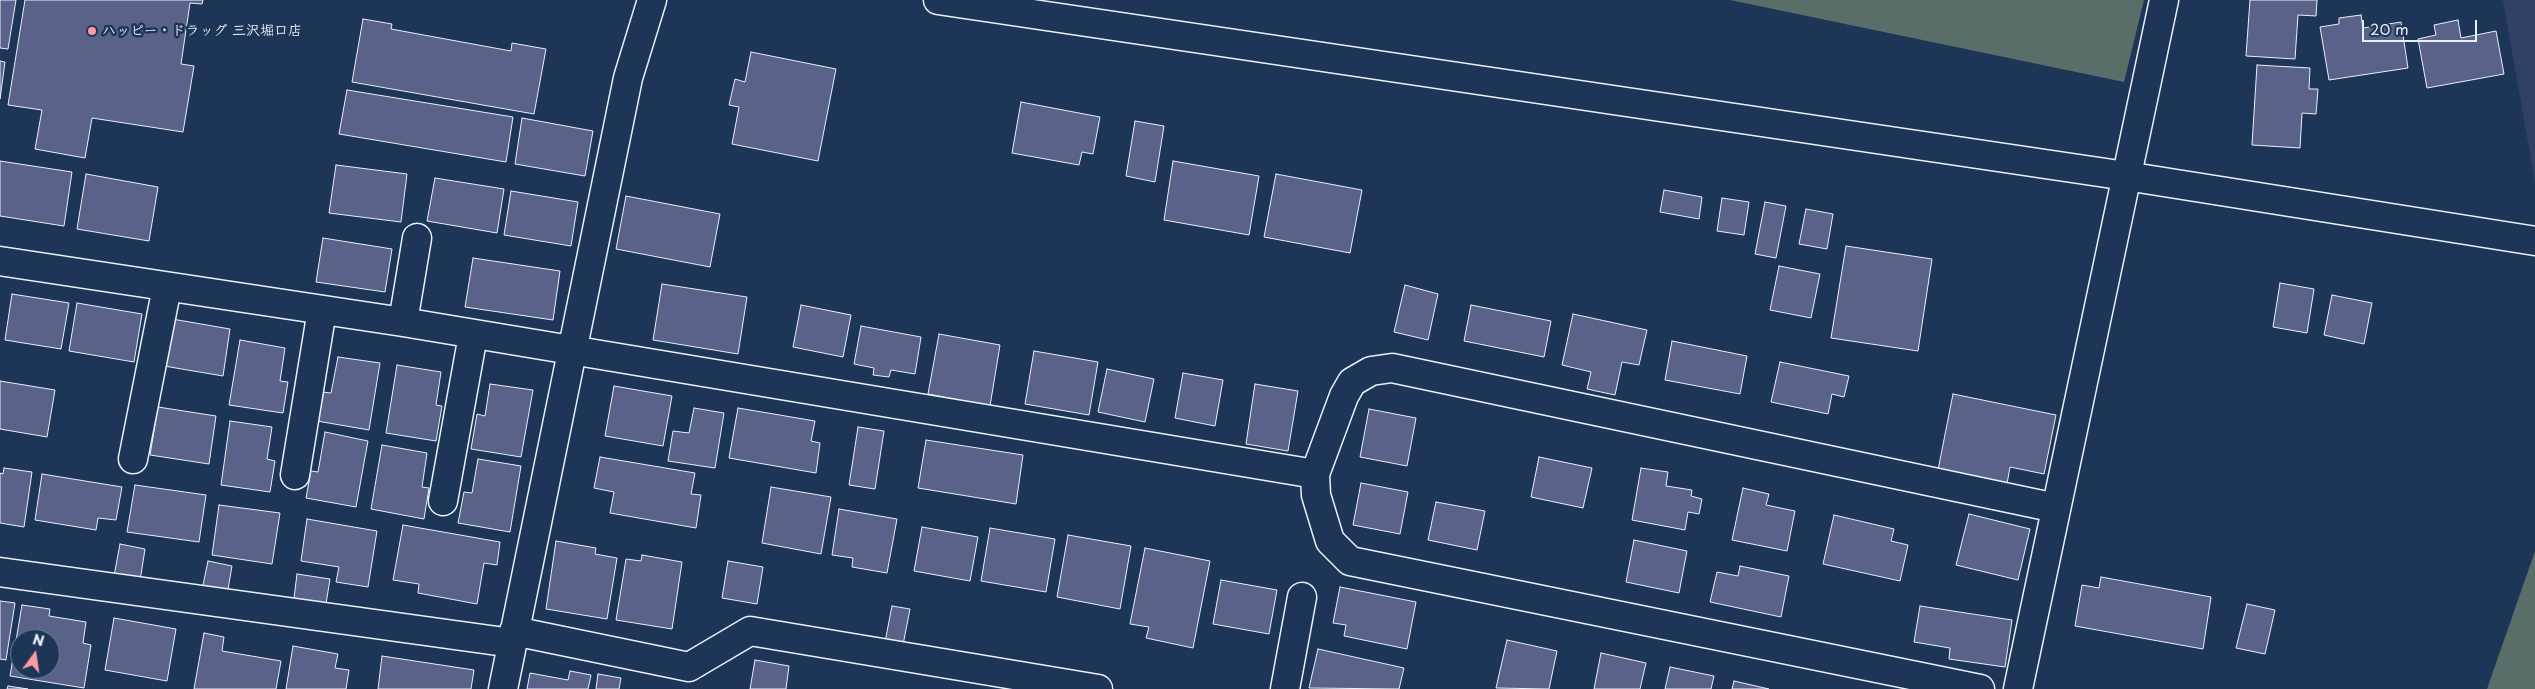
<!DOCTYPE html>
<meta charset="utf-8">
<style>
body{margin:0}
#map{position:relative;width:2535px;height:689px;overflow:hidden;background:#1d3557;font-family:"Playpen Sans",sans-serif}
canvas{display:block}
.north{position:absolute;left:10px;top:629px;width:50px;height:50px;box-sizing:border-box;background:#1d3557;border:1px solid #6e8097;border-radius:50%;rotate:14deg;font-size:14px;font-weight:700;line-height:20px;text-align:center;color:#e8f1f8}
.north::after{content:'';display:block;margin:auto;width:18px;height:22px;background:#ff9aa2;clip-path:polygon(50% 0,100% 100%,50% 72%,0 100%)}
.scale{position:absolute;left:2362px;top:20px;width:115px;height:22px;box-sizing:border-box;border:2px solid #e8f1f8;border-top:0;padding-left:6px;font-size:15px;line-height:18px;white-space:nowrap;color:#e8f1f8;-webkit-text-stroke:4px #1d3557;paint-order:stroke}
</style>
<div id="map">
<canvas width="2535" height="689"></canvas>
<div class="north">N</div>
<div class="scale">20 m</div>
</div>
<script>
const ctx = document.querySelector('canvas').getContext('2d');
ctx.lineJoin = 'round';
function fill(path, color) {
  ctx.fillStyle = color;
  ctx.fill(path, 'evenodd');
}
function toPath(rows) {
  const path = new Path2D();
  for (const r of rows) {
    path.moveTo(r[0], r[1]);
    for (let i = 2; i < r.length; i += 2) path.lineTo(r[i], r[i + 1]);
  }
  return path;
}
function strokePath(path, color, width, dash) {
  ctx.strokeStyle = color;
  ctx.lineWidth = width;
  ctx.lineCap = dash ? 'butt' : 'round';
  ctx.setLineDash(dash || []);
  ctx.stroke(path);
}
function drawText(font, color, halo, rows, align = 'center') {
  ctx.font = font + ' "Playpen Sans","Klee One",sans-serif';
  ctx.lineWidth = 5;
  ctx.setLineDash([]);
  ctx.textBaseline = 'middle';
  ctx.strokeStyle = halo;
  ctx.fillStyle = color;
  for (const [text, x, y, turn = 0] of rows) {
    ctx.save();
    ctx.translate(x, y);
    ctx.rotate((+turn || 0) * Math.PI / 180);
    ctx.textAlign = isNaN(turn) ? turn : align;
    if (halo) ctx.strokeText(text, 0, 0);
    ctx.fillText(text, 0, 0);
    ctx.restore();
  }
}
const built = toPath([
 [2503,0,2535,0,2535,183]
]);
const green = toPath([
 [1730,0,2144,0,2124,82],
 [2535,551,2535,689,2487,689]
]);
const building = toPath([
 [0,0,16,0,8,49,0,48,0,0],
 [25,0,203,0,202,4,190,3,181,64,194,66,183,132,92,118,85,158,35,149,42,110,8,105,25,0],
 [2250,0,2317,0,2316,16,2298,15,2295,59,2246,56,2250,0],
 [2361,15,2363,28,2401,22,2408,68,2329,80,2320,27,2339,24,2339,18,2361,15],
 [363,19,392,24,391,29,511,51,512,43,546,49,534,114,352,82,363,19],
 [2458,20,2461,38,2496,31,2504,74,2427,88,2418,39,2436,35,2434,25,2458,20],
 [751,52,836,69,818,161,732,144,739,107,729,105,735,79,745,82,751,52],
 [0,61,5,62,0,99,0,61],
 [2257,65,2310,68,2309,89,2318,89,2316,114,2302,113,2300,148,2252,145,2257,65],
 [347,90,513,117,506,162,339,134,347,90],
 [1021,102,1100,117,1093,154,1082,152,1079,165,1012,153,1021,102],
 [522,118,593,131,585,176,515,164,522,118],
 [1135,121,1164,126,1155,182,1126,176,1135,121],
 [0,161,72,172,64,226,0,216,0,161],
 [1173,161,1259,176,1249,235,1164,220,1173,161],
 [336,165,407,174,401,222,329,213,336,165],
 [86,174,158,187,149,241,77,229,86,174],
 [1276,174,1362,190,1350,253,1264,237,1276,174],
 [435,178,504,189,497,233,427,221,435,178],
 [1664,190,1702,197,1699,219,1660,212,1664,190],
 [511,191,578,202,571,246,504,235,511,191],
 [626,196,720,214,710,267,616,249,626,196],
 [1722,198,1749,202,1744,235,1717,231,1722,198],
 [1765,202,1786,206,1776,258,1755,254,1765,202],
 [1806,209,1833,214,1827,249,1799,244,1806,209],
 [323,238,392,249,385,292,316,282,323,238],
 [1846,246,1932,259,1918,351,1831,338,1846,246],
 [473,258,560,271,553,320,465,307,473,258],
 [1779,266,1820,274,1811,318,1770,310,1779,266],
 [2280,283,2314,289,2307,333,2273,327,2280,283],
 [662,284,747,297,738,354,653,340,662,284],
 [1405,285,1438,294,1428,340,1394,332,1405,285],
 [12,294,69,303,61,349,5,340,12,294],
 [2332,295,2372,303,2364,344,2324,335,2332,295],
 [77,303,142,314,134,362,69,351,77,303],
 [801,305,851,315,843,357,793,347,801,305],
 [1471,305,1551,321,1544,357,1464,341,1471,305],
 [1573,314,1647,330,1639,365,1622,362,1615,395,1587,389,1591,372,1562,365,1573,314],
 [172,319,230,329,223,376,164,366,172,319],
 [861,326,921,337,915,374,891,370,889,377,873,375,874,368,854,364,861,326],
 [939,334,1000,345,990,406,928,394,939,334],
 [240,340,285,348,280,381,288,382,283,413,229,405,240,340],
 [1672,341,1747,356,1740,394,1665,380,1672,341],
 [1034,351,1098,362,1089,415,1025,404,1034,351],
 [338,357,380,363,369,430,317,421,322,392,331,393,338,357],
 [1780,362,1849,376,1844,397,1832,394,1828,414,1771,402,1780,362],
 [397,365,441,372,436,405,442,406,436,441,386,433,397,365],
 [1107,369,1154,379,1145,422,1098,412,1107,369],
 [1183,373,1223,380,1215,426,1175,418,1183,373],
 [0,381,55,390,47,437,0,429,0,381],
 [490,384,533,390,521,457,471,449,477,414,485,416,490,384],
 [1255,384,1298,391,1288,451,1246,444,1255,384],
 [614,386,672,396,663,446,605,436,614,386],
 [1953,394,2056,415,2044,474,2010,467,2007,484,1938,470,1953,394],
 [158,407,216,416,209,464,150,455,158,407],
 [694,408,724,413,715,468,668,461,673,431,689,433,694,408],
 [738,408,815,421,811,441,820,443,816,473,729,458,738,408],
 [1369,409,1416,418,1407,466,1360,457,1369,409],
 [230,421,272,427,267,459,275,461,270,492,221,485,230,421],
 [858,427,884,431,875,489,849,485,858,427],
 [325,432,368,441,356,507,306,498,311,471,318,472,325,432],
 [926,440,1023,455,1016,504,918,488,926,440],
 [382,445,427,453,422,487,429,488,424,519,371,509,382,445],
 [600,457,695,473,691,494,701,495,696,528,610,513,614,492,594,488,600,457],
 [1539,457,1592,468,1583,508,1531,497,1539,457],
 [478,459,521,466,510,532,458,523,464,492,472,493,478,459],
 [4,468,32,472,24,527,0,523,0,473,3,474,4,468],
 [1641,468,1668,472,1666,486,1692,490,1691,496,1702,499,1699,514,1688,512,1685,530,1632,520,1641,468],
 [42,474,122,487,116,520,98,518,96,530,35,520,42,474],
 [1361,483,1408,492,1400,534,1353,525,1361,483],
 [135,485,206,495,199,542,127,532,135,485],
 [771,487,831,497,821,554,762,543,771,487],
 [1743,488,1769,494,1766,505,1795,511,1787,551,1732,540,1743,488],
 [1436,502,1485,511,1477,550,1428,540,1436,502],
 [219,505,280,513,272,564,212,555,219,505],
 [839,509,897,519,887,573,852,567,853,558,832,555,839,509],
 [1969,514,2030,529,2018,580,1956,565,1969,514],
 [1834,515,1894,529,1891,541,1908,545,1900,581,1823,564,1834,515],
 [307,519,377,531,368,587,336,582,339,567,301,561,307,519],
 [403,525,500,542,497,565,484,563,477,604,418,593,419,584,393,580,403,525],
 [922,527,978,537,970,581,914,571,922,527],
 [990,528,1055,539,1046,592,981,581,990,528],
 [1068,535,1131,546,1120,609,1057,597,1068,535],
 [1634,540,1687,551,1679,593,1626,582,1634,540],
 [556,541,596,548,595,554,617,558,607,619,546,609,556,541],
 [120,544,145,549,140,581,114,576,120,544],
 [1145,548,1210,561,1193,648,1146,638,1149,627,1130,624,1145,548],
 [642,555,682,562,672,629,616,620,626,559,641,561,642,555],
 [208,561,232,566,227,595,202,590,208,561],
 [728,561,763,567,757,604,722,598,728,561],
 [1740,566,1789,576,1781,617,1710,602,1717,572,1738,576,1740,566],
 [297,574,330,579,325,610,293,606,297,574],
 [2101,577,2211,597,2203,649,2075,626,2082,585,2099,588,2101,577],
 [1221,580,1277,590,1269,634,1213,624,1221,580],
 [1340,587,1416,602,1407,649,1344,636,1346,625,1333,623,1340,587],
 [0,601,15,603,6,660,0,659,0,601],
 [2247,604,2275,610,2265,654,2236,648,2247,604],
 [22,605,50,609,49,616,86,622,83,643,91,645,84,688,10,676,22,605],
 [20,639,50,639,50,669,20,669,20,639],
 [892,606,910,609,903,645,885,642,892,606],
 [1920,606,2012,620,2005,667,1949,659,1950,648,1914,642,1920,606],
 [114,618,176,629,167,681,105,670,114,618],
 [204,633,224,637,222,651,281,661,276,689,194,689,204,633],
 [1507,640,1557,651,1549,689,1496,688,1507,640],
 [293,646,338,654,335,668,349,670,346,689,286,689,293,646],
 [1318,649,1404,668,1399,689,1309,688,1318,649],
 [1601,653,1646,663,1640,689,1594,689,1601,653],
 [382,656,474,670,471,689,378,689,382,656],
 [755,660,789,666,786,689,750,689,755,660],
 [1670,667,1714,676,1711,689,1665,689,1670,667],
 [570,671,591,675,588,689,527,689,530,673,568,680,570,671],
 [598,674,621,678,619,689,596,689,598,674],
 [1734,681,1769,689,1732,689,1734,681],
 [8,686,28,689,7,689,8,686]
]);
const minor = toPath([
 [938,0,2126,176,2535,241],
 [0,261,403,322,1315,474],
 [403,322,417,238],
 [133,459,167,287],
 [295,475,322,310],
 [443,501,473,335],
 [0,572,512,643],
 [514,631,689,667,750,631,1098,689],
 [503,689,628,78,652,0],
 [1285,689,1302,597],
 [1980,689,1350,561,1330,541,1316,495,1315,474,1344,396,1352,382,1371,371,1392,368,2056,508],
 [2018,689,2164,0]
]);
const markers = [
 [92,31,5,"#ff9aa2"]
];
const poiNames = [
 ["ハッピー・ドラッグ 三沢堀口店",102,31]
];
fill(built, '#2f4266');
fill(green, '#596e69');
fill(building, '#5a628a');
strokePath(building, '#e8f1f8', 1);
strokePath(minor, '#e8f1f8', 31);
strokePath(minor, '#1d3557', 28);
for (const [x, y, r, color] of markers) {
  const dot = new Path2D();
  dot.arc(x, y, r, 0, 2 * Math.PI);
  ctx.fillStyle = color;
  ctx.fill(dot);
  strokePath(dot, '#1d3557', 2);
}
drawText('bold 14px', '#e8f1f8', '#1d3557', poiNames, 'left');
</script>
